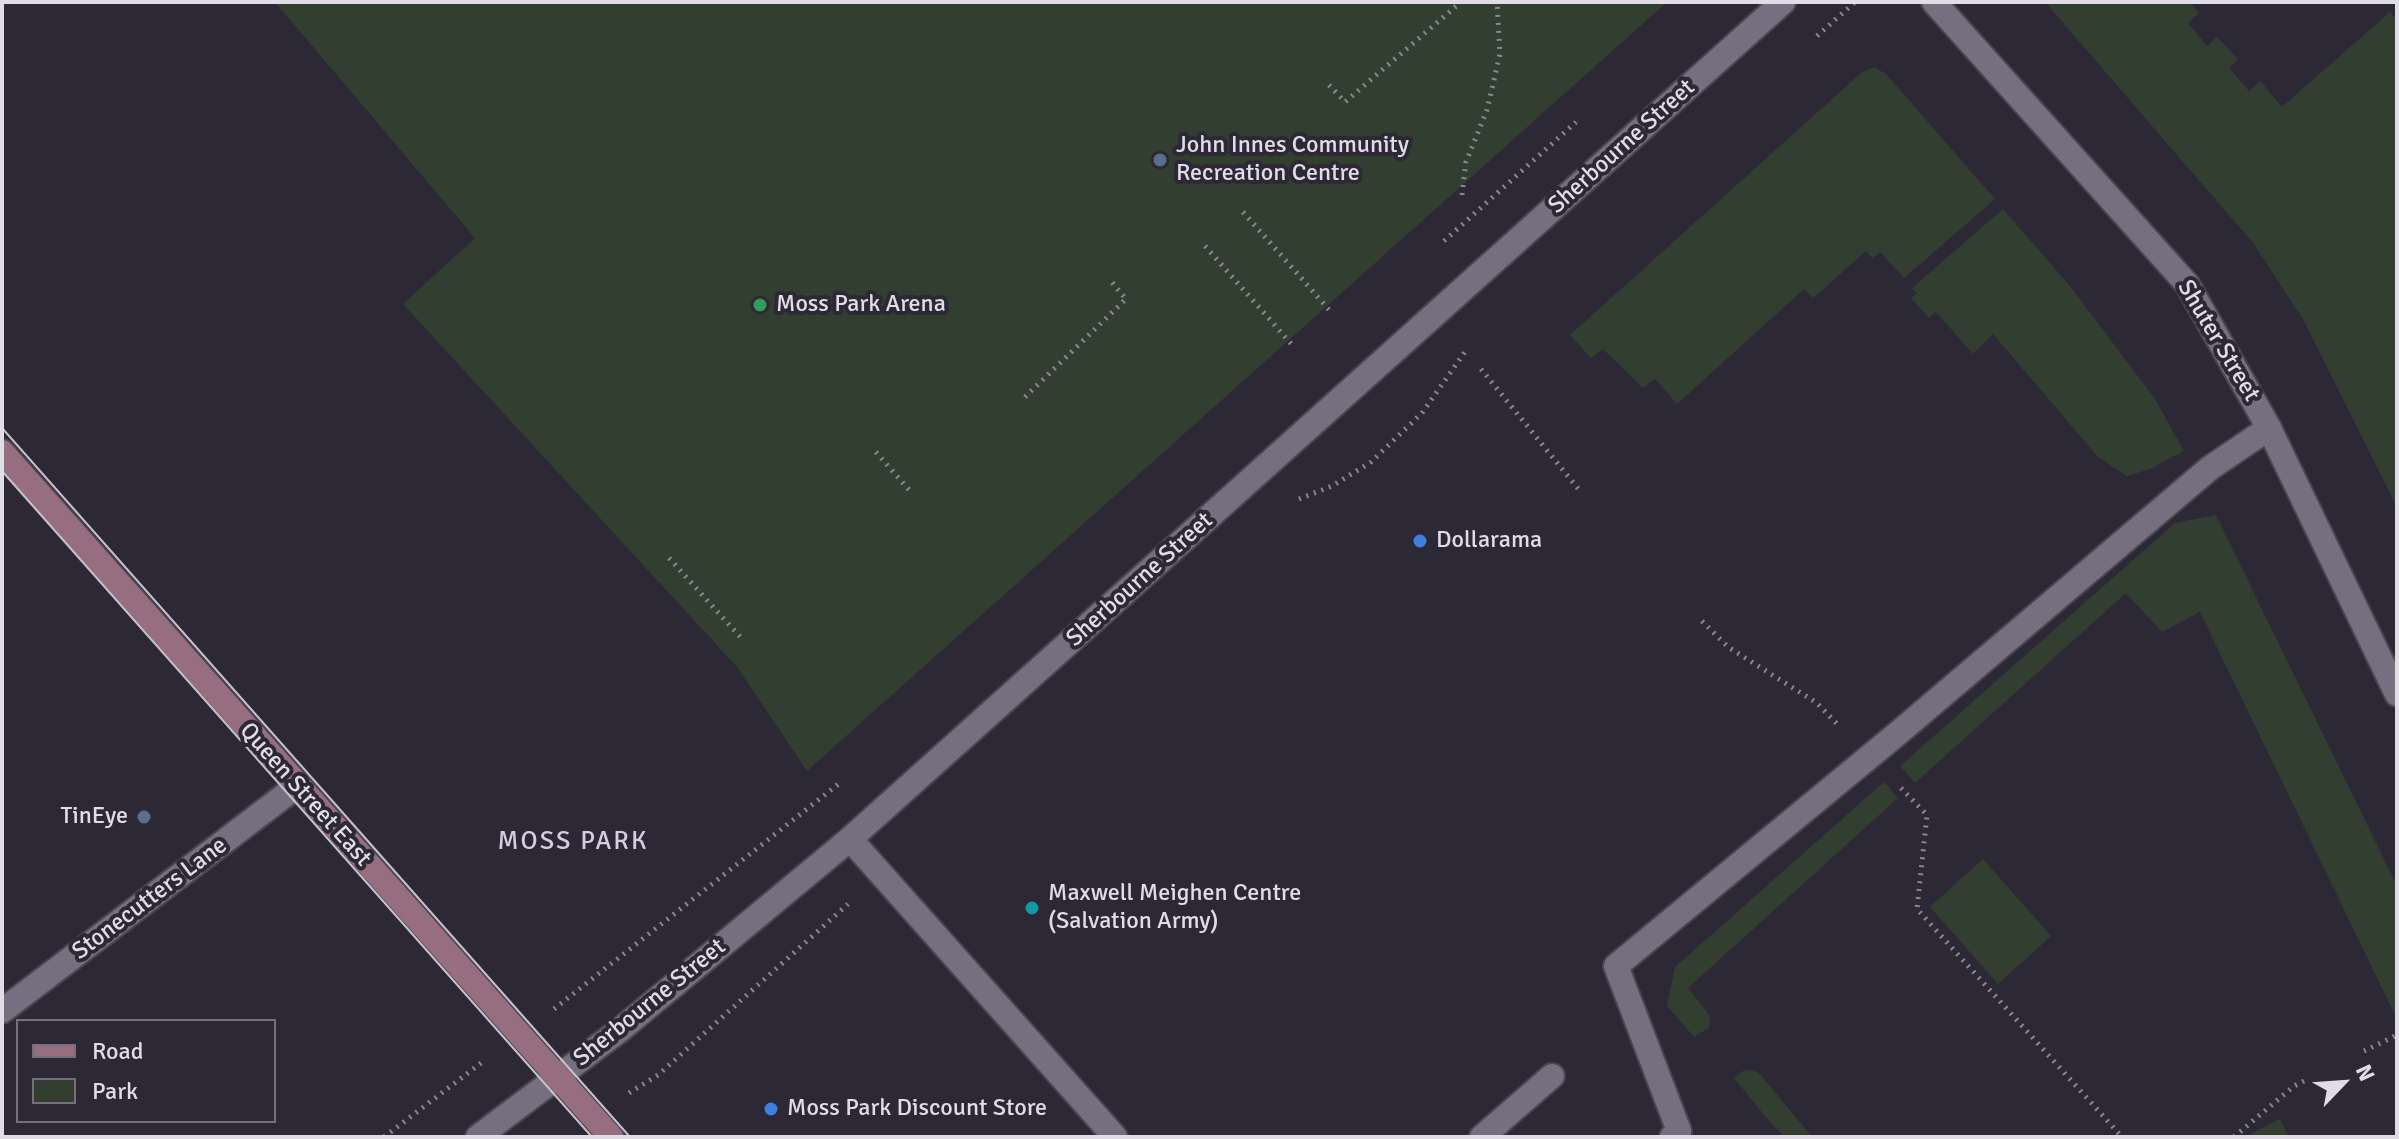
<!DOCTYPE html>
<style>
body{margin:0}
#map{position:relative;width:2399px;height:1139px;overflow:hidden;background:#2d2835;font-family:Signika,sans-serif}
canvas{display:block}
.frame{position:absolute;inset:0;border:4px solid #e1dde6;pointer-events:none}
.legend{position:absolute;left:16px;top:1019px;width:260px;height:104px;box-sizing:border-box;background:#2d2835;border:2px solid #75707c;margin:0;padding:10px 14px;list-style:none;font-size:24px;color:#e1dde6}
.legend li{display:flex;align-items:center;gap:16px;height:40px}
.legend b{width:40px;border:2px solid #75707c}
.north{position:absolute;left:2303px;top:1043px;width:80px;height:80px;-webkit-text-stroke:6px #2d2835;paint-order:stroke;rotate:65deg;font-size:22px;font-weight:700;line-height:32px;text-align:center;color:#e1dde6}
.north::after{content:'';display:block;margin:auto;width:28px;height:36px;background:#e1dde6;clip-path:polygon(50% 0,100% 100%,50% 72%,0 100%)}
</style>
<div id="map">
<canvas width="2399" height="1139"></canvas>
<div class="frame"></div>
<ul class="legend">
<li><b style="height:10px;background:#976e80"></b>Road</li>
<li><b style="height:22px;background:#323f30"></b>Park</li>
</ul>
<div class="north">N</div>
</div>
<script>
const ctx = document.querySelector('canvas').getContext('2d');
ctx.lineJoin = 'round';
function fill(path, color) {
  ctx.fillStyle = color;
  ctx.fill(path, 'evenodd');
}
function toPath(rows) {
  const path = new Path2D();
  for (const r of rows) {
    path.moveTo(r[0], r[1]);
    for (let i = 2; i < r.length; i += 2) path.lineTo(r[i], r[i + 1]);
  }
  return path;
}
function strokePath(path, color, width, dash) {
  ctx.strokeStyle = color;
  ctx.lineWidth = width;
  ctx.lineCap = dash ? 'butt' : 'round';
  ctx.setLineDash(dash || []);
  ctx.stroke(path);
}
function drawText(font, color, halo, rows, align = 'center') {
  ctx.font = font + ' Signika,sans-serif';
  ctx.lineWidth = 8;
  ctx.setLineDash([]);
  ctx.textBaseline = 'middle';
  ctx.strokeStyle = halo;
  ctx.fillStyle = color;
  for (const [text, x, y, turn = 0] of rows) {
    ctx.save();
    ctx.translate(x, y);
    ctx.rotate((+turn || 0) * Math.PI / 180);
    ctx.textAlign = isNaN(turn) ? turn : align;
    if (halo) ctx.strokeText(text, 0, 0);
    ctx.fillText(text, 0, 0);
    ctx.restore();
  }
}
const green = toPath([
 [275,2,1667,2,807,771,737,667,403,304,475,238],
 [2045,2,2189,2,2199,13,2188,23,2207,46,2217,37,2238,59,2229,68,2249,91,2260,81,2282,107,2390,12,2397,20,2397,507,2304,321,2254,244],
 [1874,67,1886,74,1995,199,1904,278,1880,252,1872,258,1866,251,1813,298,1804,289,1677,404,1655,379,1643,388,1603,349,1591,358,1570,335,1861,73],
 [2003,209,2070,286,2155,399,2184,451,2150,469,2127,476,2098,457,1993,334,1973,354,1936,312,1929,318,1911,298,1917,293,1912,288],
 [2216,515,2397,886,2397,1019,2200,612,2162,632,2126,593,1915,783,1900,766,2175,523],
 [1884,782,1898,798,1688,988,1710,1016,1709,1028,1694,1037,1667,1006,1675,967],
 [1983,859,2051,936,1998,984,1930,907],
 [1752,1070,1759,1073,1812,1137,1784,1137,1765,1116,1734,1078,1743,1071],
 [2280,1119,2289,1137,2246,1137,2247,1136]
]);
const path = toPath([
 [1817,36,1855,2],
 [1329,85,1345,102,1461,2],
 [1462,195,1466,162,1487,110,1500,54,1497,2],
 [1243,212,1332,313],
 [1444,241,1576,122],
 [1205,246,1294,347],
 [1481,369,1580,491],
 [1025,397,1126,299,1110,280],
 [876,452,910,491],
 [1299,499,1332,486,1371,462,1422,413,1467,349],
 [669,558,743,640],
 [1702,621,1728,647,1817,703,1840,727],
 [1901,788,1927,815,1917,909,2122,1137],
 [554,1009,841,782],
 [2364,1051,2397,1035],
 [629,1093,658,1075,848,904],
 [384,1137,485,1060],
 [2234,1137,2294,1086,2304,1081]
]);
const service = toPath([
 [850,839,1115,1137],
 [2,1011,297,786],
 [1482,1137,1552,1076],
 [1672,1137,1679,1131,1616,966,1897,734,2210,468,2269,428]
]);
const tertiary = toPath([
 [1934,2,2187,284,2269,428,2397,694],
 [478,1137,620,1030,850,839,1783,2]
]);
const secondary = toPath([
 [2,452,611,1137]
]);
const tram = toPath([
 [2,428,630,1137],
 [2,471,592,1137]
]);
const markers = [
 [1160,160,8,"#5c6f8a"],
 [760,305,8,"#2e9e5b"],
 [1420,541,8,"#3f7fe0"],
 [144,817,8,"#5c6f8a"],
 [1032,908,8,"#0f9aa8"],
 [771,1109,8,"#3f7fe0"]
];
const poiNames = [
 ["John Innes Community",1176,146],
 ["Recreation Centre",1176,174],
 ["Moss Park Arena",776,305],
 ["Dollarama",1436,541],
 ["TinEye",128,817,"right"],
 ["Maxwell Meighen Centre",1048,894],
 ["(Salvation Army)",1048,922],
 ["Moss Park Discount Store",787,1109]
];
const streetNames = [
 ["Sherbourne Street",1622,147,-42],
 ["Shuter Street",2218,341,59],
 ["Sherbourne Street",1140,580,-42],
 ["Queen Street East",305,795,48],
 ["Stonecutters Lane",150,899,-37],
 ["Sherbourne Street",650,1003,-39]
];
const neighbourhoodNames = [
 ["MOSS PARK",573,842]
];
fill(green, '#323f30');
strokePath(service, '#4b4551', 28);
strokePath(tertiary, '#4b4551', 28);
strokePath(secondary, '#4b4551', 28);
strokePath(path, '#8b8691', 5, [2, 6]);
strokePath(service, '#766f7f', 24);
strokePath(tertiary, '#766f7f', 24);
strokePath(secondary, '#976e80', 24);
strokePath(tram, '#c5c1ca', 2);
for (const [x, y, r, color] of markers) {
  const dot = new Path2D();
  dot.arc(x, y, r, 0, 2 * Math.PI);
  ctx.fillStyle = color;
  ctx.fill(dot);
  strokePath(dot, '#2d2835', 3);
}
drawText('24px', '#e1dde6', '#2d2835', poiNames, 'left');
drawText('24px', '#e1dde6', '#2d2835', streetNames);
ctx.letterSpacing = '2px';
drawText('26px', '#d5cedf', '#2d2835', neighbourhoodNames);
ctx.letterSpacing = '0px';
</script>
